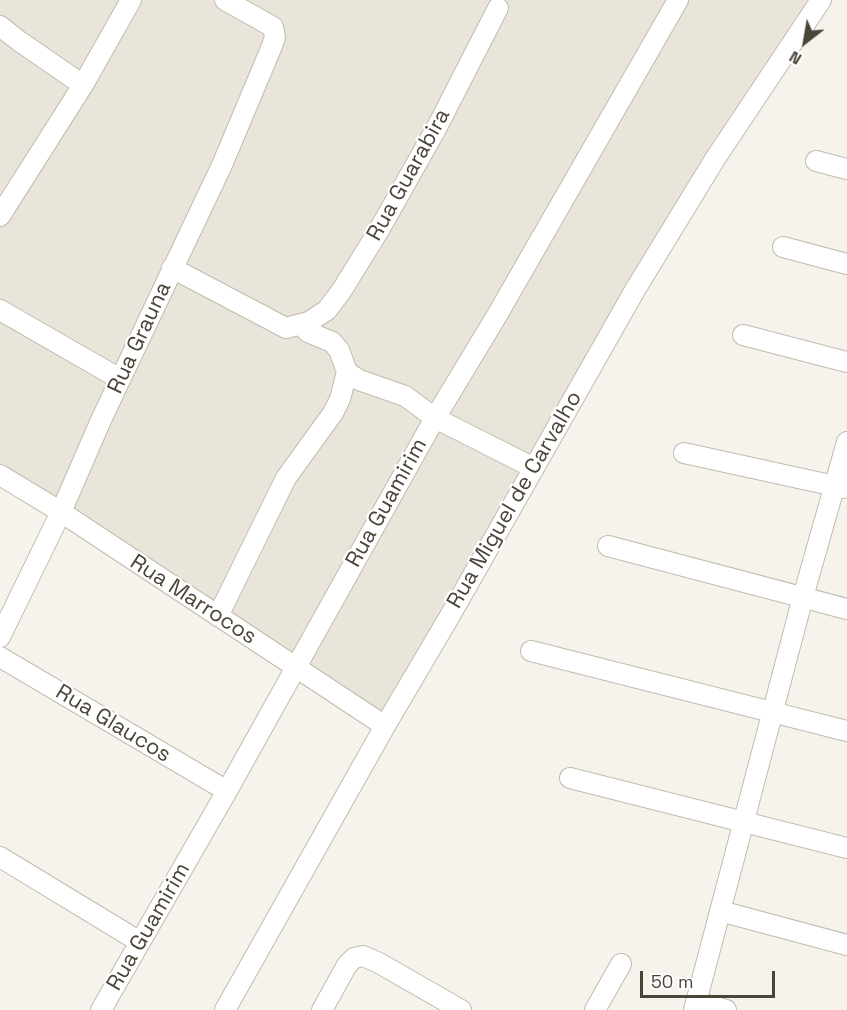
<!DOCTYPE html>
<style>
body{margin:0}
#map{position:relative;width:847px;height:1010px;overflow:hidden;background:#f6f3ec;font-family:"Space Grotesk",sans-serif}
canvas{display:block}
.north{position:absolute;left:775px;top:12px;width:60px;height:60px;-webkit-text-stroke:4px #fff;paint-order:stroke;rotate:211deg;font-size:16px;font-weight:700;line-height:24px;text-align:center;color:#4b4439}
.north::after{content:'';display:block;margin:auto;width:21px;height:27px;background:#4b4439;clip-path:polygon(50% 0,100% 100%,50% 72%,0 100%)}
.scale{position:absolute;left:640px;top:971px;width:135px;height:27px;box-sizing:border-box;border:3px solid #4b4439;border-top:0;padding-left:8px;font-size:18px;line-height:21px;white-space:nowrap;color:#4b4439;-webkit-text-stroke:4px #fff;paint-order:stroke}
</style>
<div id="map">
<canvas width="847" height="1010"></canvas>
<div class="north">N</div>
<div class="scale">50 m</div>
</div>
<script>
const ctx = document.querySelector('canvas').getContext('2d');
ctx.lineJoin = 'round';
function fill(path, color) {
  ctx.fillStyle = color;
  ctx.fill(path, 'evenodd');
}
function toPath(rows) {
  const path = new Path2D();
  for (const r of rows) {
    path.moveTo(r[0], r[1]);
    for (let i = 2; i < r.length; i += 2) path.lineTo(r[i], r[i + 1]);
  }
  return path;
}
function strokePath(path, color, width, dash) {
  ctx.strokeStyle = color;
  ctx.lineWidth = width;
  ctx.lineCap = dash ? 'butt' : 'round';
  ctx.setLineDash(dash || []);
  ctx.stroke(path);
}
function drawText(font, color, halo, rows, align = 'center') {
  ctx.font = font + ' "Space Grotesk",sans-serif';
  ctx.lineWidth = 4.5;
  ctx.setLineDash([]);
  ctx.textBaseline = 'middle';
  ctx.strokeStyle = halo;
  ctx.fillStyle = color;
  for (const [text, x, y, turn = 0] of rows) {
    ctx.save();
    ctx.translate(x, y);
    ctx.rotate((+turn || 0) * Math.PI / 180);
    ctx.textAlign = isNaN(turn) ? turn : align;
    if (halo) ctx.strokeText(text, 0, 0);
    ctx.fillText(text, 0, 0);
    ctx.restore();
  }
}
const residential = toPath([
 [0,0,814,0,378,721,0,475]
]);
const minor = toPath([
 [0,26,19,41,83,85],
 [816,161,847,169],
 [0,216,83,85,131,0],
 [783,247,847,264],
 [172,268,286,328,309,322,327,310,342,290,379,230,437,127,498,8],
 [0,310,120,379],
 [301,325,308,332,332,342,339,350,347,372,359,380,405,396,435,418,534,468],
 [743,335,847,362],
 [684,453,844,488],
 [0,475,61,512,385,726],
 [608,546,847,609],
 [218,616,286,478,333,413,340,399,347,372],
 [0,637,61,512,101,420,222,165,272,46,275,37,273,27,225,0],
 [531,651,847,731],
 [0,657,227,791],
 [570,778,847,848],
 [0,857,140,942],
 [720,911,847,945],
 [696,1002,726,1010],
 [101,1010,227,791,435,418,496,317,678,0],
 [225,1010,385,726,451,614,635,290,715,159,821,0],
 [322,1010,347,965,354,958,363,956,379,963,461,1010],
 [595,1010,621,964],
 [694,1010,803,597,847,442]
]);
const streetNames = [
 ["Rua Guarabira",409,175,-61],
 ["Rua Grauna",140,338,-65],
 ["Rua Miguel de Carvalho",515,500,-60],
 ["Rua Guamirim",387,503,-61],
 ["Rua Marrocos",193,600,33],
 ["Rua Glaucos",113,724,31],
 ["Rua Guamirim",149,927,-60]
];
fill(residential, '#eae5da');
strokePath(minor, '#c2bbae', 22);
strokePath(minor, '#fff', 20);
drawText('22px', '#4b4439', '#fff', streetNames);
</script>
